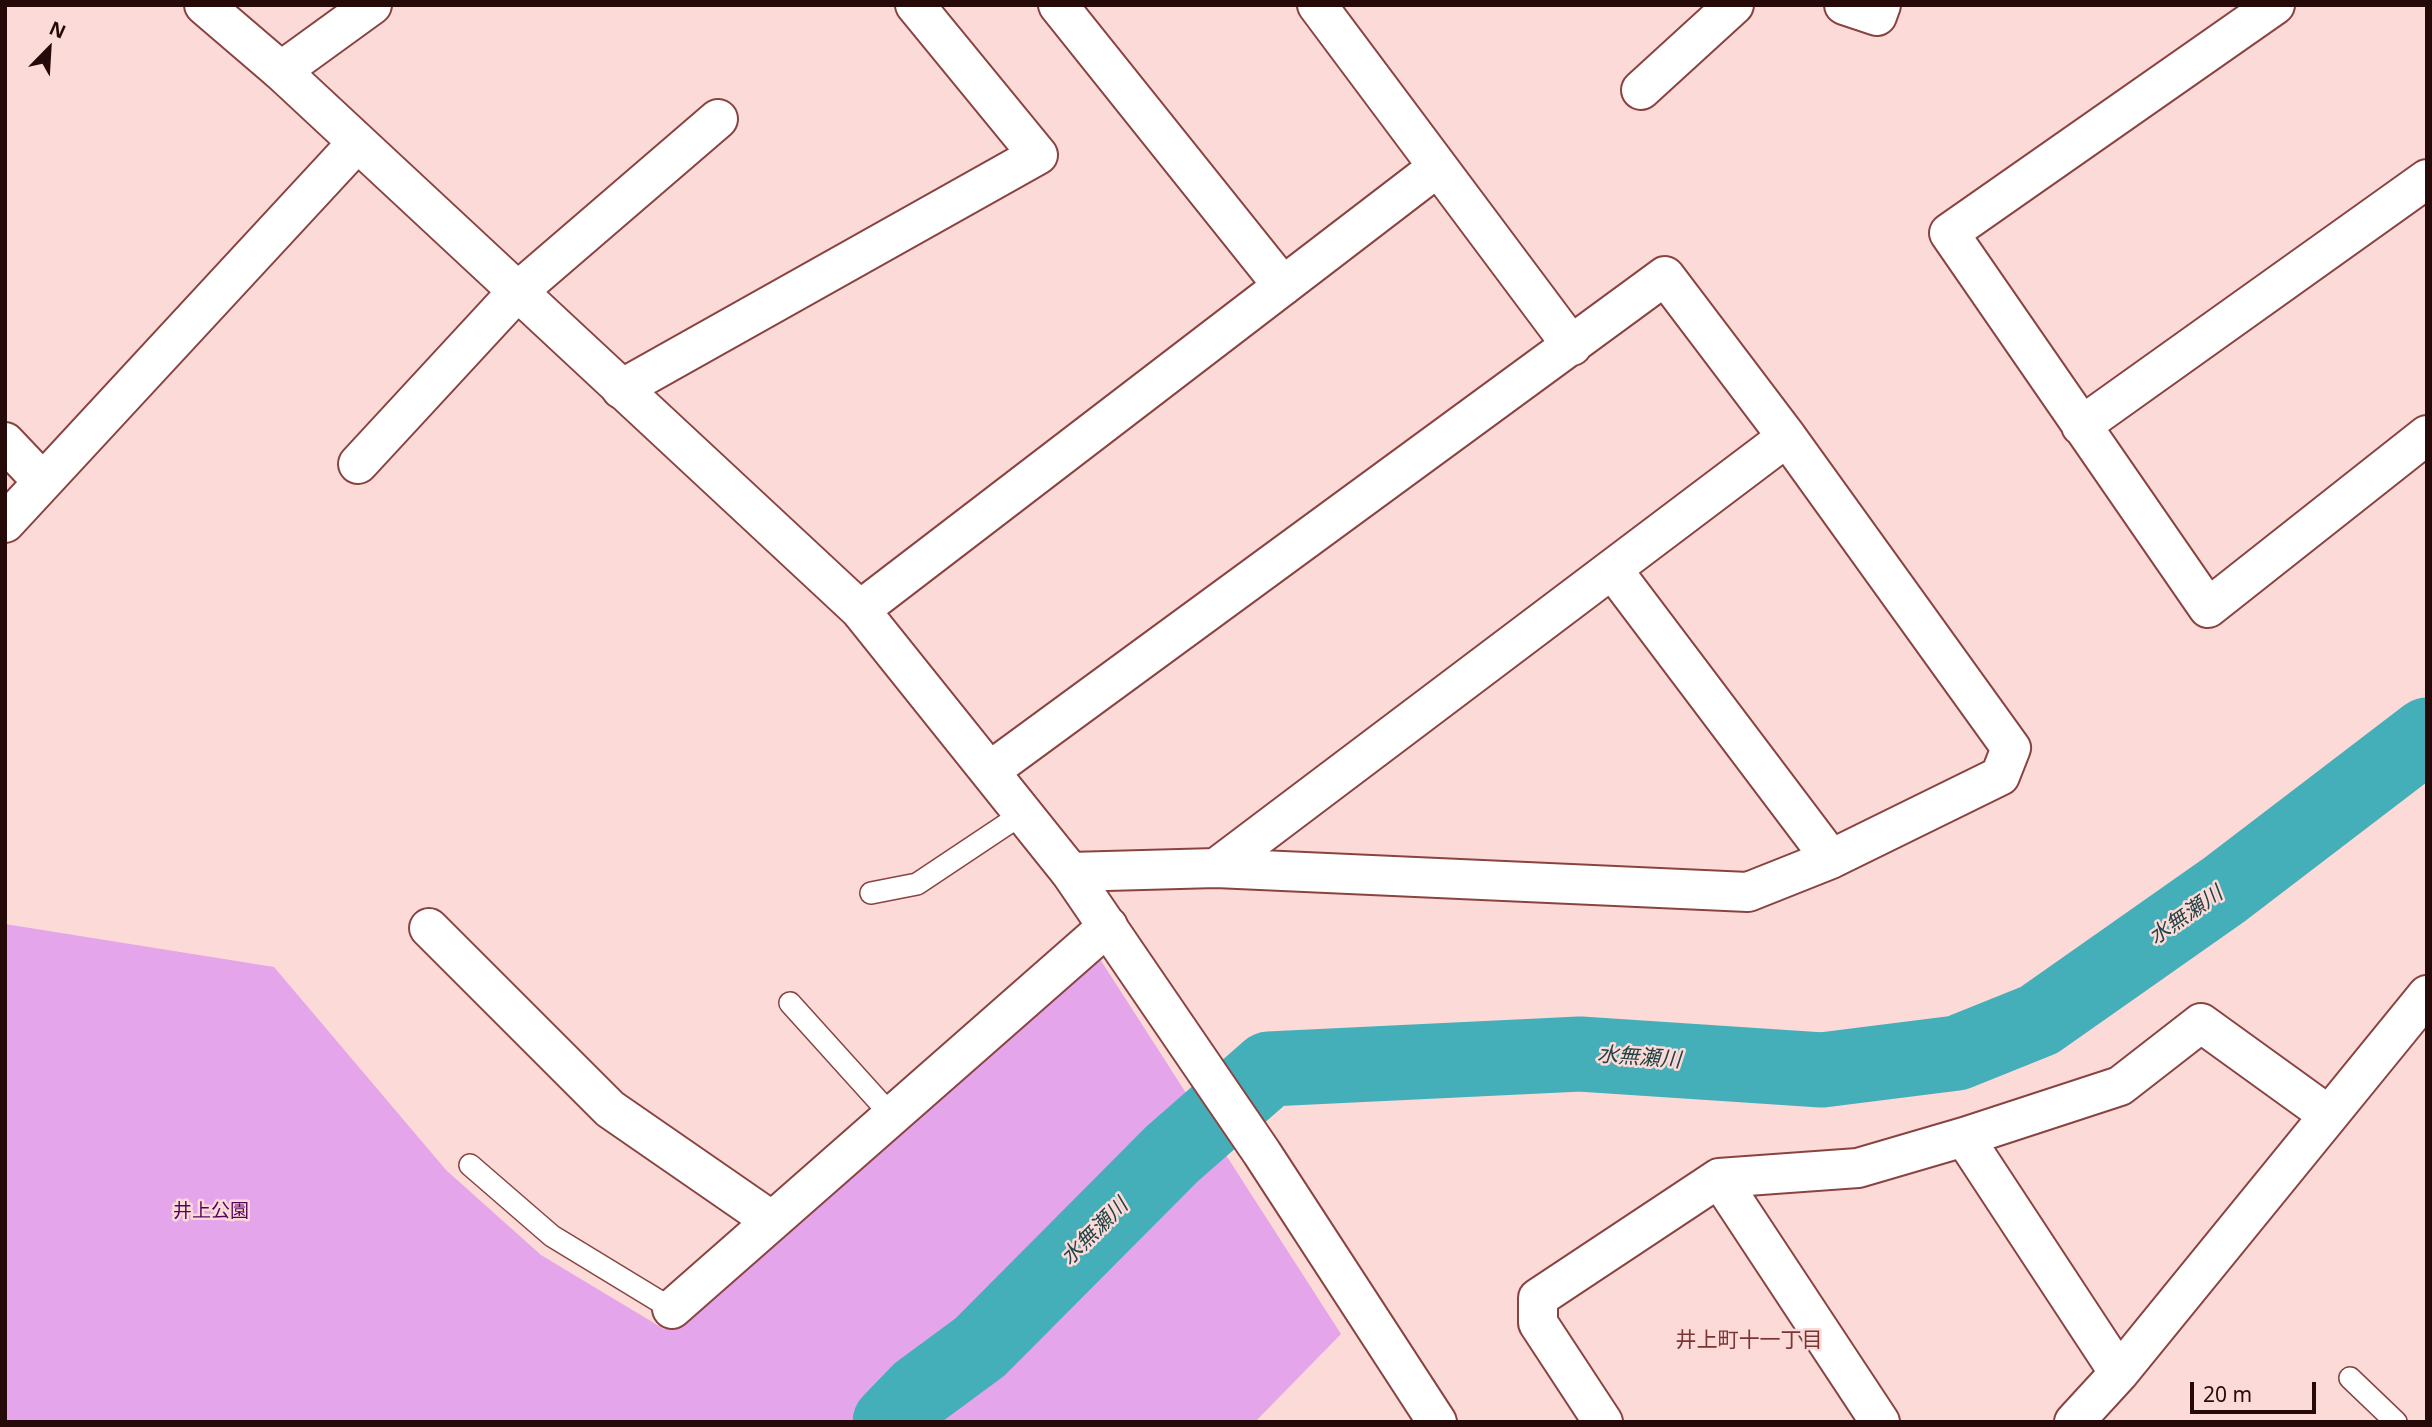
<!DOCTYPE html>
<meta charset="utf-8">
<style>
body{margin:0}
#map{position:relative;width:2432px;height:1427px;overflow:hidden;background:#fcdad7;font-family:"Noto Sans",sans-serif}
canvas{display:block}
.frame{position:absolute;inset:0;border:7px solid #250a09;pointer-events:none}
.north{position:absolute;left:14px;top:14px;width:70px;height:70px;-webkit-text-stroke:5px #fcdad7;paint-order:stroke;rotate:24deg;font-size:19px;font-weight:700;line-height:28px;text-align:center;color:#250a09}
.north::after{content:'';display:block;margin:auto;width:24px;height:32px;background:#250a09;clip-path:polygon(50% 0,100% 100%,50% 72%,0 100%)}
.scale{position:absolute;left:2190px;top:1382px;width:126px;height:32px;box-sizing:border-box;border:4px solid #250a09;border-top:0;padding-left:9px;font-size:21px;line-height:24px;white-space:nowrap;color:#250a09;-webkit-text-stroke:5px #fcdad7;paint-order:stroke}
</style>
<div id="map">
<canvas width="2432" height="1427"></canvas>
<div class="frame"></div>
<div class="north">N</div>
<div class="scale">20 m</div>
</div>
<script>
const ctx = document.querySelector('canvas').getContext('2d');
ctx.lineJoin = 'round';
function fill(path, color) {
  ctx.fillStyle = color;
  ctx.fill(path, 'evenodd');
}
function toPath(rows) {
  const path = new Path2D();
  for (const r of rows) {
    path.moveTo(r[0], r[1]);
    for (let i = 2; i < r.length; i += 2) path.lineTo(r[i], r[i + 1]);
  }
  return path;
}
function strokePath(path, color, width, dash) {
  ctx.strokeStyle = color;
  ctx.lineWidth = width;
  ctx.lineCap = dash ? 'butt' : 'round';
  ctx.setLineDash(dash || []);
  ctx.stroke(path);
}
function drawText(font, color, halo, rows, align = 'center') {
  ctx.font = font + ' "Noto Sans","Noto Sans JP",sans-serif';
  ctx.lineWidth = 5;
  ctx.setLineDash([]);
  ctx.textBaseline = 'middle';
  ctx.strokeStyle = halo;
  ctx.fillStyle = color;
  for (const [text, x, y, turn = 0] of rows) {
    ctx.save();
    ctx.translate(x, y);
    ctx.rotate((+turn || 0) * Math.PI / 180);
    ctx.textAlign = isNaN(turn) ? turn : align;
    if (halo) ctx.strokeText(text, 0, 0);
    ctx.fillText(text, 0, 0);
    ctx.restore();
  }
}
const green = toPath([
 [5,924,274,967,446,1170,541,1255,664,1329,1098,956,1341,1334,1255,1422,5,1422]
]);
const river = toPath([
 [890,1422,919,1392,980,1347,1172,1154,1269,1069,1580,1054,1822,1070,1957,1053,2039,1020,2224,890,2427,735]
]);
const service = toPath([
 [871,893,917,884,1022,814],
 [790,1003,892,1116],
 [470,1165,552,1236,672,1309],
 [2350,1378,2396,1422]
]);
const minor = toPath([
 [1058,5,1283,286],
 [1317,5,1572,346],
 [1844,5,1877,16,1881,5],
 [2275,5,1949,233,2208,608,2427,435],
 [281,71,372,5],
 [1641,90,1734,5],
 [621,389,1038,155,915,5],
 [2081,426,2427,179],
 [5,442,43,482],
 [358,464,517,292,718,119],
 [5,523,356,144],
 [1612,569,1831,859],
 [860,610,1438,167],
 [991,770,1665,276,1787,437,2011,748,2000,776,1831,859,1748,892,1216,868,1070,872],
 [1216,868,1787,437],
 [429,928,610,1109,772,1221],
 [1964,1137,2119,1373],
 [1719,1178,1880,1422],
 [672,1309,1108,926],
 [1603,1422,1538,1323,1538,1298,1719,1178,1858,1168,1964,1137,2120,1086,2201,1023,2327,1114],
 [2074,1422,2119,1373,2427,995]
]);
const tertiary = toPath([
 [204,5,281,71,860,610,1070,872,1262,1153,1437,1422]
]);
const parkNames = [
 ["井上公園",211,1212]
];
const waterNames = [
 ["水無瀬川",2186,916,-35],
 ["水無瀬川",1639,1058,4],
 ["水無瀬川",1095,1232,-45]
];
const neighbourhoodNames = [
 ["井上町十一丁目",1749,1341]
];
fill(green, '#e5a5eb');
strokePath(river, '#44afb9', 75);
strokePath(service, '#894441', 24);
strokePath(minor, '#894441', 42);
strokePath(tertiary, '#894441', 42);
strokePath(service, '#fff', 21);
strokePath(minor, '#fff', 38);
strokePath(tertiary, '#fff', 38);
drawText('19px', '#580160', '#fcdad7', parkNames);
drawText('italic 21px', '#224346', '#fcdad7', waterNames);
drawText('21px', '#783533', '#fcdad7', neighbourhoodNames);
</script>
